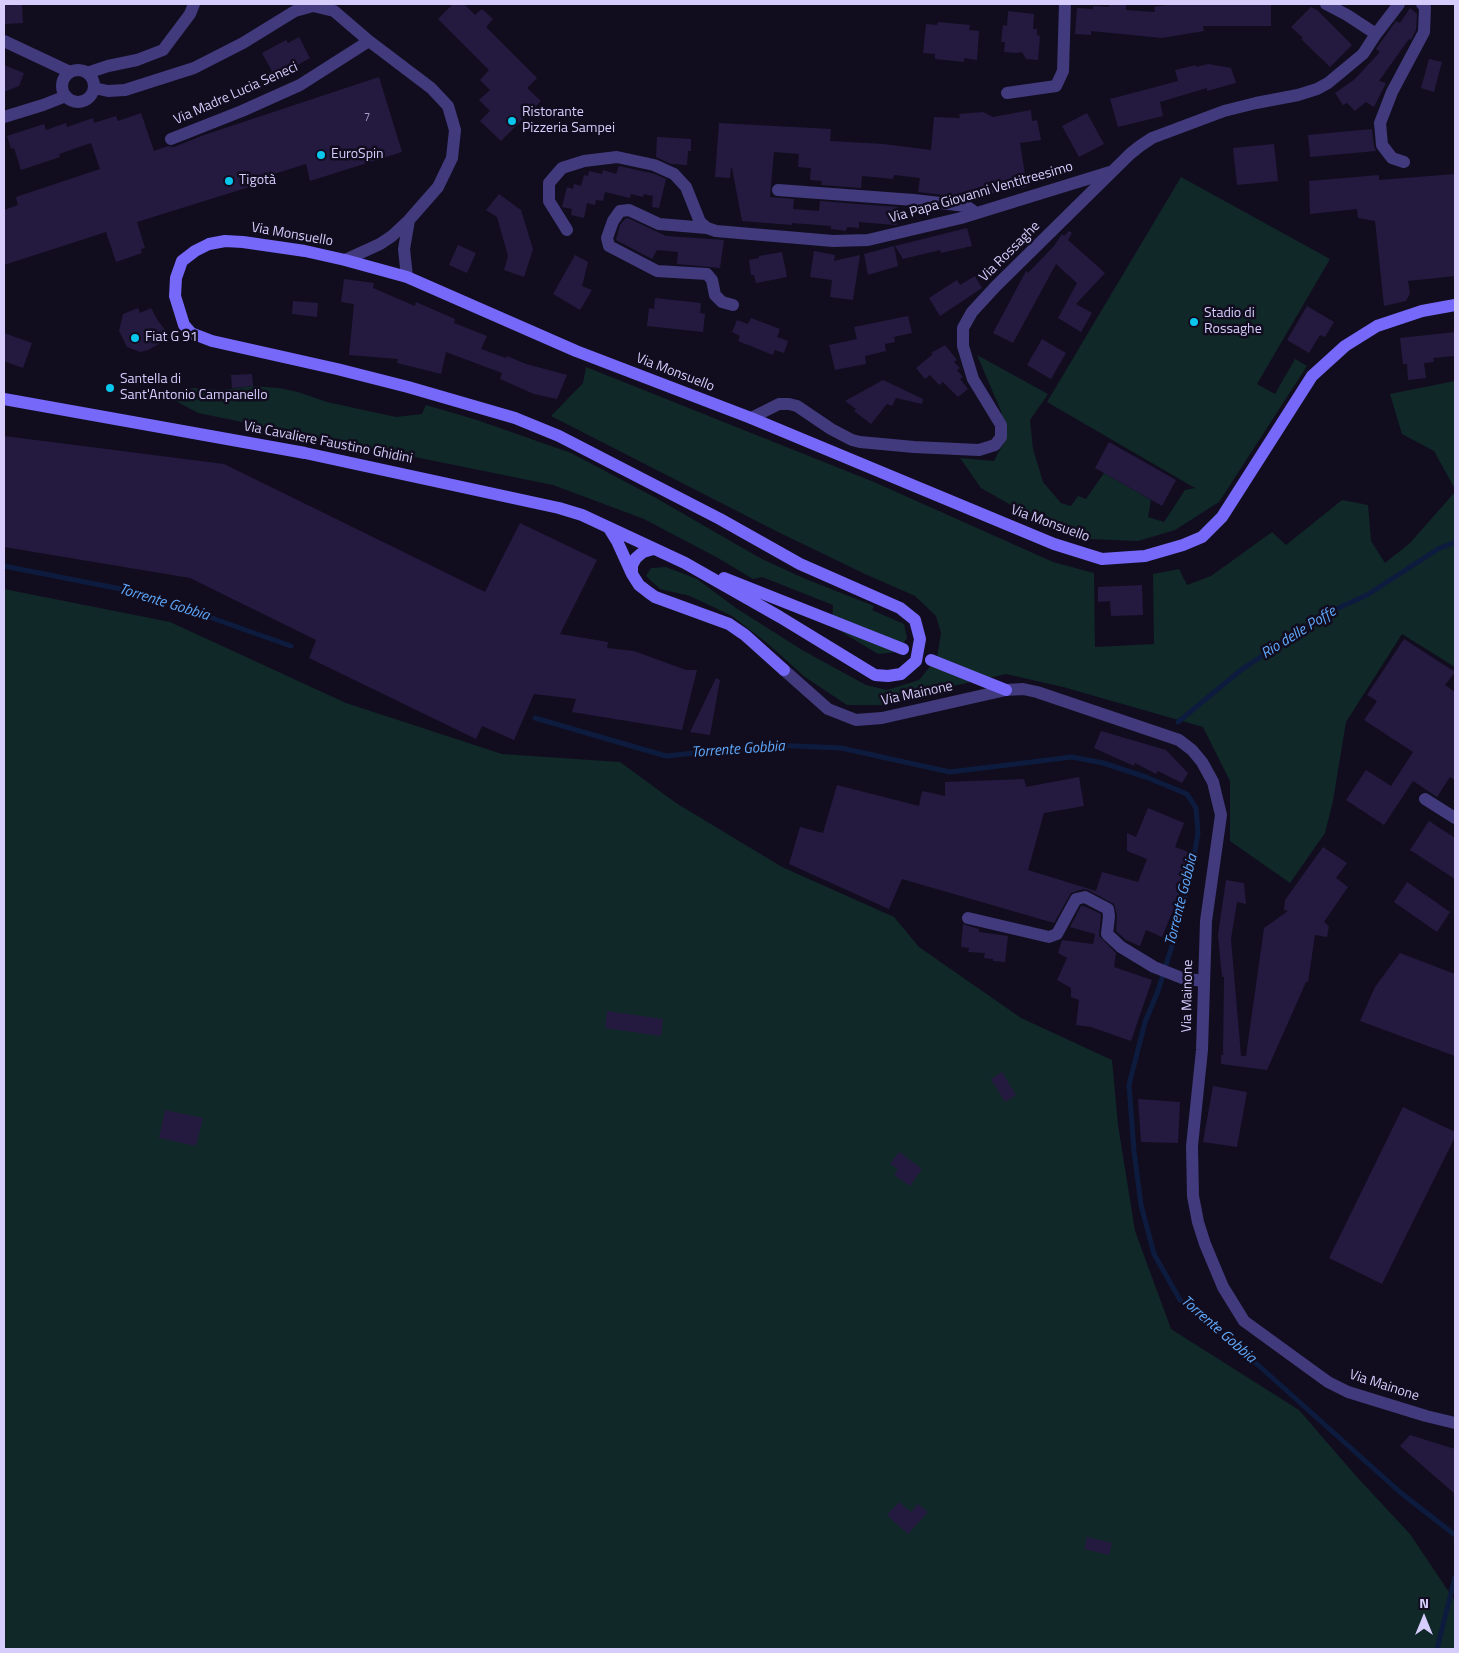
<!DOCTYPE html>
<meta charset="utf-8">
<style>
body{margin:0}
#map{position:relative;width:1459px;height:1653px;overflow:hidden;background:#110d1f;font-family:"Titillium Web",sans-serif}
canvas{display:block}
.frame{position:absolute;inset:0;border:5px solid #d6cdfd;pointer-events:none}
.north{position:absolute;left:1399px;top:1593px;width:50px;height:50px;-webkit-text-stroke:4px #110d1f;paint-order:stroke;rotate:0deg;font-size:14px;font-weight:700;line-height:20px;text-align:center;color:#d6cdfd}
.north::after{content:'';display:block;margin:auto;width:18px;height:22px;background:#d6cdfd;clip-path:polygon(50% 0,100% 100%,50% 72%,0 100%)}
</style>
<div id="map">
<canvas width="1459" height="1653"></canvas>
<div class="frame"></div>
<div class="north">N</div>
</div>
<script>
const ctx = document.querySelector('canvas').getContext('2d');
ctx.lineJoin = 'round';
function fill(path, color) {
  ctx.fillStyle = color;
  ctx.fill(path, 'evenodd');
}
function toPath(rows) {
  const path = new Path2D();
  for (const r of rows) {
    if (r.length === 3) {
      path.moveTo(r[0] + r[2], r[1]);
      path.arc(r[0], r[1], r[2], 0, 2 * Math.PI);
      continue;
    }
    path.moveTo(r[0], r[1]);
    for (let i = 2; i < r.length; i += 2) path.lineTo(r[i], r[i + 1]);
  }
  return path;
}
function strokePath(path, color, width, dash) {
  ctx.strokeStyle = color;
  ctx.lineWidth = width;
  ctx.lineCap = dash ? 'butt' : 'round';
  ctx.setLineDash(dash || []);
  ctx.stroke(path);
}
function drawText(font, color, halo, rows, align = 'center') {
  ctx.font = font + ' "Titillium Web",sans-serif';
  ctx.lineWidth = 5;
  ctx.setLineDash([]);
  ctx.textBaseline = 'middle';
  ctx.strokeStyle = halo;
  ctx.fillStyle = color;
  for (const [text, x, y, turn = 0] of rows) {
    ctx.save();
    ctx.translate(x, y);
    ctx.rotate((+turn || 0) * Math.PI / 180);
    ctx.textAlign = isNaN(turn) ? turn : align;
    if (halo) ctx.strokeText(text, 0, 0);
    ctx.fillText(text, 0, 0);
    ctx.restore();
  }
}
const green = toPath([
 [1181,177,1330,259,1257,384,1275,394,1295,359,1307,366,1219,502,1175,530,1138,541,1089,539,1016,508,981,488,960,458,994,461,1004,442,1001,411,977,355,1048,394,1030,420,1033,449,1043,482,1061,503,1071,506,1078,496,1086,499,1104,473,1151,500,1148,517,1164,522,1185,490,1195,488,1047,402],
 [586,367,874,482,1053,562,1094,573,1095,647,1154,644,1153,574,1179,569,1187,585,1211,576,1272,532,1286,545,1342,500,1368,505,1371,541,1385,563,1410,543,1455,492,1455,667,1402,634,1346,722,1333,801,1325,833,1290,883,1230,841,1230,781,1203,727,1063,687,1006,674,940,689,881,705,847,705,805,677,767,643,732,616,690,596,660,589,646,576,651,568,666,567,697,579,736,608,802,650,866,685,887,690,919,680,937,658,941,633,936,616,915,596,865,574,778,532,551,416,583,383],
 [1455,381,1455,489,1434,451,1402,434,1390,394],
 [253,386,279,388,298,392,327,402,396,417,422,414,426,405,477,420,571,453,656,498,760,558,803,578,874,606,872,610,904,624,907,638,897,652,878,654,832,626,833,605,762,577,753,579,718,558,644,519,553,485,198,413,172,399,161,396,193,388,222,390],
 [4,589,170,622,346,703,502,754,620,762,676,803,782,867,894,917,919,947,1021,1018,1112,1060,1118,1125,1135,1231,1171,1329,1299,1410,1356,1476,1410,1534,1455,1601,1455,1649,4,1649]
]);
const stream = toPath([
 [4,566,141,593,291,646],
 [535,718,666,756,772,745,841,748,950,772,1072,757,1103,763,1146,777,1187,794,1196,808,1198,833,1192,868,1179,923,1158,991,1145,1022,1129,1085,1134,1151,1141,1205,1154,1254,1180,1300,1248,1356,1401,1493,1455,1535],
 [1178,722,1241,670,1325,614,1367,595,1438,549,1455,542],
 [1437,1649,1455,1577]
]);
const building = toPath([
 [4,4,22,4,23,23,4,24],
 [453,4,464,4,475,15,482,9,493,19,486,27,537,78,527,88,541,101,501,141,480,121,490,111,479,100,490,90,480,80,489,70,438,19],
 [1109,4,1126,5,1126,10,1155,12,1154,7,1175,4,1271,4,1271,26,1203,26,1204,31,1162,38,1091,31,1091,35,1075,34,1077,8,1093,9,1093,6,1109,7],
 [1311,7,1317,10,1352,45,1330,67,1301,39,1303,38,1291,27],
 [1410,8,1417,14,1416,30,1411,40,1409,39,1379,81,1386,83,1374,107,1366,102,1355,111,1347,103,1343,105,1335,93,1355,79,1380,52,1376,49,1383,39,1396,21,1400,23],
 [1008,11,1034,14,1033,29,1037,29,1037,35,1040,36,1038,60,1026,59,1022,52,1017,53,1004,52,1005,42,1001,42,1003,25,1007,26],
 [938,22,970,25,969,30,979,31,977,60,964,58,964,62,935,59,935,54,923,53,926,24,937,25],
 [299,37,310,58,294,67,291,63,273,73,262,53,286,40,288,43],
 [1429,59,1442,62,1434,92,1421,88],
 [1208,64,1231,68,1236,83,1207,91,1207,88,1160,102,1163,116,1118,127,1110,99,1178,81,1175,70,1196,65,1196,67],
 [4,65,24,73,19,86,4,92],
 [379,77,402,152,310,181,306,164,274,174,275,179,137,222,145,248,141,249,142,253,116,262,106,232,4,265,4,210,18,205,16,197,100,169,91,143,59,154,60,157,21,170,14,148,11,149,7,136,44,124,46,130,66,123,67,127,93,118,94,123,116,116,118,121,141,113,154,151,168,146,174,147,204,135],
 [1031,110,1032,121,1037,120,1041,140,1020,143,1027,187,968,198,918,192,920,178,894,175,893,179,862,176,861,188,821,185,822,181,810,180,811,168,798,167,799,154,774,152,770,197,794,199,793,209,819,211,820,201,898,207,897,225,895,225,859,222,859,228,847,227,846,231,831,229,831,226,792,223,792,225,742,221,732,168,731,168,730,178,715,177,719,123,831,129,830,141,883,144,931,150,934,117,960,118,959,114,983,112,993,117],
 [1087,113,1104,144,1079,157,1062,126],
 [1372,129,1374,146,1376,151,1310,157,1308,135],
 [657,137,691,139,691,151,688,151,687,165,671,164,656,157],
 [1274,144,1278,181,1237,185,1233,148],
 [619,166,655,174,666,179,659,208,652,207,653,194,652,196,644,194,643,197,631,194,630,198,605,192,603,201,596,200,595,205,587,203,584,218,571,215,572,209,562,207,567,187,573,189,574,184,581,186,584,175,588,176,589,171,602,174,603,170,616,174],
 [1455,174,1455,276,1408,281,1410,293,1406,301,1384,306,1375,221,1358,218,1357,209,1310,214,1309,181,1379,175,1379,180],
 [499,194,521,210,533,249,524,277,504,270,508,256,497,217,486,210],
 [628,218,666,236,724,240,720,268,677,264,678,252,657,250,652,259,616,240,620,225,625,219],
 [967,228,972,246,941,253,940,250,903,259,895,246],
 [1069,231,1072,233,1068,240,1105,273,1076,304,1092,313,1081,332,1058,318,1077,283,1056,264,1013,343,993,333,1026,271,1028,273,1054,246,1062,234,1064,236],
 [458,245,476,253,467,273,449,265],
 [894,246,898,266,868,275,864,254],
 [814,251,835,255,834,261,860,255,853,300,830,297,832,280,810,277],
 [782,252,787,277,756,283,754,275,751,275,749,260,759,258,759,256],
 [575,255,588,262,582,286,592,290,580,310,553,294],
 [975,276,982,288,940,316,929,298,957,280,960,285],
 [344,279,374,283,373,288,415,306,416,302,455,319,454,323,487,336,481,349,506,358,507,356,526,364,567,375,557,399,534,394,500,379,502,373,446,352,441,374,397,363,398,359,349,355,354,304,341,302],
 [655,298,701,303,700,313,705,314,703,332,647,326,649,308,654,309],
 [293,301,318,303,317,317,292,314],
 [1307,306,1334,322,1325,337,1320,335,1309,353,1287,340],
 [138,308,140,313,151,308,158,321,171,337,148,350,140,352,127,347,119,331,123,314],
 [908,316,912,333,894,337,895,342,885,344,886,351,865,356,866,364,835,370,829,345,857,339,854,327],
 [751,318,780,329,777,337,788,341,784,353,775,350,773,355,738,341,740,336,732,332,737,320,748,324],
 [1455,332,1455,356,1433,358,1434,362,1424,363,1426,378,1408,380,1407,364,1403,364,1400,338],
 [4,333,32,343,23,368,4,361],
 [1042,339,1066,353,1051,379,1027,365],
 [945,345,957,360,954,362,960,368,957,370,963,377,960,379,968,389,958,397,943,382,939,385,930,375,925,379,916,368,933,354,931,353],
 [252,374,253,386,232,388,231,375],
 [883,380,923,399,922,404,896,398,892,406,887,404,871,424,854,411,856,409,845,401],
 [4,436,224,464,485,592,520,523,597,560,560,634,608,642,607,648,634,651,686,670,697,670,682,730,572,712,576,699,534,694,514,740,482,726,476,739,309,658,316,640,190,578,4,547],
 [1109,442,1176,480,1162,506,1095,468],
 [1142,585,1143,615,1111,616,1110,601,1098,602,1098,587],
 [1404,639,1455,672,1445,685,1455,692,1455,780,1450,777,1437,797,1413,781,1384,825,1346,800,1366,770,1391,786,1413,752,1364,720,1377,701,1367,695],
 [716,678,720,680,710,735,690,732],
 [1101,731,1166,750,1188,773,1182,783,1158,771,1156,774,1135,763,1134,766,1094,748],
 [1079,777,1084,806,1044,813,1028,870,1096,891,1102,872,1138,882,1147,859,1127,851,1127,833,1136,837,1148,808,1184,823,1175,847,1191,853,1178,898,1162,937,1146,930,1140,946,1126,940,1116,931,1117,915,1114,904,1088,890,1083,889,1071,893,1054,923,902,879,889,909,789,864,800,827,823,833,837,785,919,806,922,791,945,796,945,782,1024,779,1026,787],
 [1429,821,1455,838,1455,879,1410,850],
 [1323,847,1347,863,1336,878,1348,887,1324,922,1329,926,1327,937,1315,935,1308,982,1306,982,1267,1070,1221,1064,1221,1055,1223,1055,1224,977,1222,977,1218,935,1226,880,1244,883,1246,904,1237,902,1231,939,1241,1056,1246,1056,1264,928,1288,911,1284,910,1285,900],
 [1407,882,1450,912,1437,932,1394,902],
 [1081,906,1084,906,1101,914,1099,936,1116,953,1114,967,1152,980,1131,1041,1091,1027,1076,1025,1079,1000,1071,997,1071,988,1057,980,1067,958,1058,953,1062,940,1093,944,1095,934,1070,927],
 [963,924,979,929,979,932,1008,936,1005,962,993,961,993,959,984,958,985,953,968,952,969,948,961,947],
 [1400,953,1455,974,1455,1056,1360,1021,1375,987],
 [607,1011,663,1019,661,1036,605,1028],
 [1002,1072,1016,1095,1005,1102,991,1079],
 [1213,1086,1247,1092,1237,1147,1203,1142],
 [1138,1099,1180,1102,1178,1143,1141,1142],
 [1403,1107,1455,1132,1455,1137,1382,1284,1329,1258],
 [165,1110,203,1118,196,1146,159,1138],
 [899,1152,922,1169,910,1186,894,1175,898,1169,890,1164],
 [1410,1435,1455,1449,1455,1494,1400,1446],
 [899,1502,911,1512,918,1504,928,1512,908,1534,887,1515],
 [1087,1537,1112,1543,1109,1555,1084,1549]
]);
const minor = toPath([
 [1326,4,1347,15,1376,34],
 [4,41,70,72],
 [78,86,16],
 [87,73,108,66,137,60,163,50,190,14,194,4],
 [94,88,108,91,125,90,194,68,243,43,295,11,313,6,334,11,369,41],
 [1007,93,1056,86,1063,71,1065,4],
 [4,117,43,105,66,96],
 [171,139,242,111,300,85,369,41,431,88,448,106,455,130,452,158,438,187,409,220,392,236,380,244,345,260],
 [1404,162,1392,158,1382,145,1380,123,1392,92,1424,32,1425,7,1422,4],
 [778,190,914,200,966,206,976,213],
 [707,228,659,224,629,210,620,211,613,221,607,238,609,246,657,271,707,274,712,280,715,295,722,302,733,305],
 [567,230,549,201,549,183,562,168,584,161,617,157,654,165,674,174,686,187,700,222,707,228,716,231,833,241,868,240,961,218,1110,172],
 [407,277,404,249,409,220],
 [751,418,779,404,789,404,797,406,831,429,852,440,860,442,914,447,979,450,995,445,1001,437,1001,425,973,379,963,346,963,328,972,312,996,286,1130,154,1140,146,1152,138,1224,111,1256,103,1298,95,1317,89,1328,83,1363,54,1376,34,1399,4],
 [784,670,828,709,856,720,882,718,1006,690,1023,689,1037,692,1179,740,1192,750,1202,762,1213,782,1221,815,1206,921,1202,1050,1192,1146,1193,1196,1198,1222,1205,1244,1223,1287,1244,1321,1328,1382,1348,1392,1426,1416,1455,1423],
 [1425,799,1455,818],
 [968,918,1049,937,1057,934,1076,899,1085,897,1108,909,1109,916,1107,934,1121,947,1154,967,1182,978,1203,981]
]);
const secondary = toPath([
 [4,399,305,453,559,508,582,515,685,563,780,617,875,675,888,676,901,674,916,661,920,639,915,620,900,608,800,564,720,519,559,436,515,418,408,387,337,369,212,341,191,333,184,325,175,296,176,278,182,261,195,251,209,244,225,241,243,242,305,251,345,260,407,277,576,351,751,418,1054,544,1102,559,1145,556,1183,545,1202,537,1222,517,1312,376,1345,346,1377,326,1422,311,1455,305],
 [609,528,617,541,632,574,639,585,648,592,655,597,729,624,745,635,784,670],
 [632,574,632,565,636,558,643,552,653,549],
 [724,578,903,649],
 [931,660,1006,690]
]);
const markers = [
 [512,121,5,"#09c6ed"],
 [321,155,5,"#09c6ed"],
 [229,181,5,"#09c6ed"],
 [1194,322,5,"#09c6ed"],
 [135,338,5,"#09c6ed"],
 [110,388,5,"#09c6ed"]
];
const numberNames = [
 ["7",367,118]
];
const streetNames = [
 ["Via Madre Lucia Seneci",236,94,-24],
 ["Via Papa Giovanni Ventitreesimo",981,193,-16],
 ["Via Monsuello",292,235,10],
 ["Via Rossaghe",1010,252,-45],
 ["Via Monsuello",675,373,21],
 ["Via Cavaliere Faustino Ghidini",328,443,11],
 ["Via Monsuello",1050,524,20],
 ["Via Mainone",917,694,-12],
 ["Via Mainone",1188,996,-89],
 ["Via Mainone",1384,1386,18]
];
const poiNames = [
 ["Ristorante",522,113],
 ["Pizzeria Sampei",522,129],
 ["EuroSpin",331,155],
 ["Tigotà",239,181],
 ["Stadio di",1204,314],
 ["Rossaghe",1204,330],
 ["Fiat G 91",145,338],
 ["Santella di",120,380],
 ["Sant'Antonio Campanello",120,396]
];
const waterNames = [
 ["Torrente Gobbia",164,603,17],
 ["Rio delle Poffe",1299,633,-32],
 ["Torrente Gobbia",738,750,-4],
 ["Torrente Gobbia",1182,900,-76],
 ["Torrente Gobbia",1218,1330,41]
];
fill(green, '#102828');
strokePath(stream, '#0d1c3e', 5);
fill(building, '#241a3f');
strokePath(minor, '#413a7c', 12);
strokePath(secondary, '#7668f9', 12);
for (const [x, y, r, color] of markers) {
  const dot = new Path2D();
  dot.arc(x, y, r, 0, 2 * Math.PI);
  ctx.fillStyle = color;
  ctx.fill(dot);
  strokePath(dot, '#110d1f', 2);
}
drawText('11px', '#aaa0ce', null, numberNames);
drawText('14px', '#d6cdfd', '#110d1f', streetNames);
drawText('14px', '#d6cdfd', '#110d1f', poiNames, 'left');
drawText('italic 15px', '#5fa7f9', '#110d1f', waterNames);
</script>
